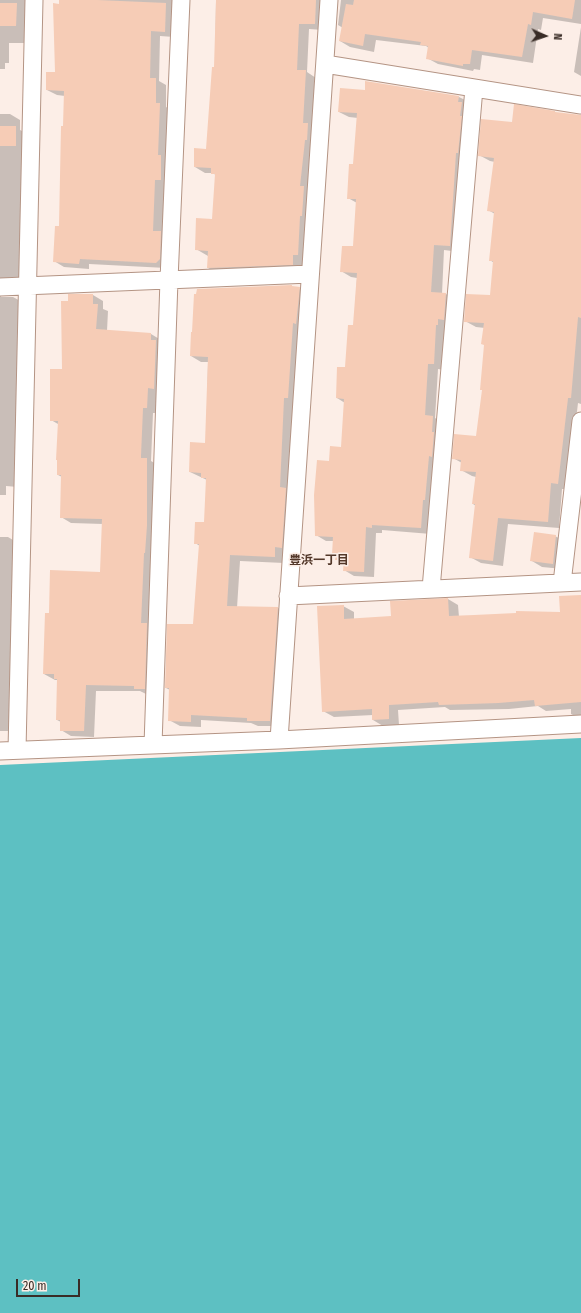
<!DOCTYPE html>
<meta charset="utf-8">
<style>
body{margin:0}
#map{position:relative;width:581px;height:1313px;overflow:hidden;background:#fceee7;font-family:"Fira Sans Condensed",sans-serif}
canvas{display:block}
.north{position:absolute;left:525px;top:16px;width:40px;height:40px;-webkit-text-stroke:3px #fceee7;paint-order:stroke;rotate:93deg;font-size:11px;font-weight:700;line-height:16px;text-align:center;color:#392c26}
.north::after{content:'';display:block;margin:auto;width:14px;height:18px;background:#392c26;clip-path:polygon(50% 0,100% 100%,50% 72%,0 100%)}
.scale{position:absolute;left:16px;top:1279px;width:64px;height:18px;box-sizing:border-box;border:2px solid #392c26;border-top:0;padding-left:5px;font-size:12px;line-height:14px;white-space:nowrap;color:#392c26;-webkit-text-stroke:3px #fceee7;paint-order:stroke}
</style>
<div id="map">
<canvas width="581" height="1313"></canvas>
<div class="north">N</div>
<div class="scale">20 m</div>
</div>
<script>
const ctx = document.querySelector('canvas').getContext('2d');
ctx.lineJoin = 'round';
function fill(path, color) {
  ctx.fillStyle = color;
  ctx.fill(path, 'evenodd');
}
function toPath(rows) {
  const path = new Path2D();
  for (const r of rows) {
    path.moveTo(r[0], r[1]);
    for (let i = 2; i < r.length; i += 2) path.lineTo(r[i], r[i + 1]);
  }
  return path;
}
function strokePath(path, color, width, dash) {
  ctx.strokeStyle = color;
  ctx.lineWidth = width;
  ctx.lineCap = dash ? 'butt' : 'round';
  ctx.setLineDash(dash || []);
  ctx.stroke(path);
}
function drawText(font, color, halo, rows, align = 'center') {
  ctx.font = font + ' "Fira Sans Condensed","Noto Sans JP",sans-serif';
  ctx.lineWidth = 3;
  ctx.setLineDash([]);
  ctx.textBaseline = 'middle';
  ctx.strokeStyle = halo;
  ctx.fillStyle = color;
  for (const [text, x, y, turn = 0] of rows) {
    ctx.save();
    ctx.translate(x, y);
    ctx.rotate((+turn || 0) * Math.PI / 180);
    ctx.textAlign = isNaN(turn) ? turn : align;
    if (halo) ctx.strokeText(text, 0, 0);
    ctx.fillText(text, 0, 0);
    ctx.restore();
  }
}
const water = toPath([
 [581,738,581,1313,0,1313,0,765]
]);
const shadow = toPath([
 [0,0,27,0,26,43,9,43,9,63,5,63,5,69,0,69],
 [64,0,174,0,174,37,160,36,159,81,166,85,166,107,170,109,166,268,89,264,89,269,64,267,54,261,60,227,65,96,57,95,47,90,56,73,60,5],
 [216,0,325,0,323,30,309,29,307,72,316,78,303,270,218,274,208,268,208,256,196,249,213,220,216,175,212,173,205,173,195,167,207,150,215,68],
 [341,0,581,0,581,24,543,18,541,30,538,29,533,63,482,55,480,70,474,69,473,71,438,64,427,58,429,48,426,46,376,40,374,52,350,47,340,41,343,28,338,25],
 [581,27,581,76,574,72],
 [459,97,469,102,460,252,444,250,442,294,446,294,456,300,444,370,438,369,435,418,443,423,431,534,382,530,382,533,376,533,374,577,354,576,344,570,344,564,336,559,337,556,333,555,334,541,326,541,316,535,330,462,342,448,345,403,337,398,346,368,354,326,357,278,351,277,341,271,354,247,357,203,348,198,354,165,358,118,349,117,339,112],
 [515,106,555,112,558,114,581,116,581,404,578,403,568,489,562,489,559,528,508,524,503,566,481,563,470,557,476,506,473,504,476,477,472,476,461,470,462,463,453,458,477,437,483,391,481,389,485,345,485,328,476,327,465,321,491,296,494,263,490,260,495,214,488,210,495,162,490,161,479,155,513,124],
 [0,114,10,114,20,120,20,130,26,133,22,282,0,293,1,297,13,297,24,303,18,487,6,486,6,495,0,495],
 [294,287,299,288,309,294,284,563,240,561,237,608,278,608,288,614,280,726,258,726,251,723,201,720,201,727,180,726,169,720,170,690,166,688,194,625,200,546,195,543,205,523,207,480,190,472,206,444,208,362,201,362,191,356],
 [93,295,103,301,103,309,108,311,107,331,151,334,161,340,157,413,153,413,151,461,158,465,155,694,146,694,140,691,96,691,94,737,71,736,61,730,61,722,57,720,58,680,55,680,44,674,50,614,101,573,103,524,71,523,61,517,62,477,58,475,58,424,51,420,63,370,69,302],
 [555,536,566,542,563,569,542,567,532,561],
 [0,537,8,537,18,543,9,704,17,708,17,731,0,731],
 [581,596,581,719,571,714,571,709,546,711,538,706,509,709,450,710,445,707,398,710,399,725,383,726,373,720,373,715,334,717,323,711,343,606,354,612,354,620,392,617,391,602,448,599,458,605,459,617,561,613]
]);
const building = toPath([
 [59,0,97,0,166,3,165,32,151,31,150,78,156,78,156,103,160,103,158,155,161,155,161,180,155,180,153,231,161,231,160,259,156,263,80,259,79,264,53,262,55,226,59,226,61,126,63,126,64,91,46,90,46,72,55,72,53,3,59,4],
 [216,0,316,0,315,24,299,24,297,70,306,70,303,123,308,123,307,140,305,140,300,186,304,186,302,216,300,216,298,255,293,255,293,265,207,268,208,251,195,250,196,218,212,219,215,174,211,174,211,168,194,167,194,148,206,149,212,67,214,67],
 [354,0,575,0,572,19,533,12,531,25,528,24,522,57,472,50,470,64,463,64,463,66,426,59,428,46,420,45,421,42,365,34,363,46,339,41,346,4,353,5],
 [0,3,17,3,16,26,0,26],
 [365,81,459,96,458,102,462,102,460,116,462,116,458,153,456,153,450,246,434,245,431,292,446,293,444,320,438,319,438,325,436,325,434,364,428,364,425,415,433,416,432,432,434,432,432,457,429,456,425,500,423,500,421,528,372,525,372,528,366,527,364,572,343,571,344,560,335,560,336,555,332,555,333,537,315,536,314,495,317,460,329,461,330,446,341,447,344,399,336,398,337,367,345,367,348,325,353,325,357,273,340,272,342,246,353,246,356,199,347,199,349,164,353,164,357,113,338,112,340,88,365,90],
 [514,104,555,111,555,112,581,115,581,318,578,317,571,398,568,398,558,484,551,483,548,522,498,518,493,561,469,558,475,504,472,504,476,472,460,471,461,460,452,459,454,434,476,436,482,390,480,390,484,345,481,344,484,323,464,322,466,294,490,295,493,261,489,261,494,212,487,211,494,158,478,156,481,119,512,122],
 [0,126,16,126,16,146,0,146],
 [292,285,292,286,300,287,296,324,293,323,288,398,284,398,280,487,286,488,282,548,275,547,275,557,230,555,227,606,278,607,270,721,247,721,247,718,191,715,191,722,168,721,169,688,165,688,167,624,193,624,199,544,194,544,195,522,204,522,206,478,201,478,201,473,189,472,190,442,205,443,208,357,190,356,191,332,192,332,194,294,196,294,197,289],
 [68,294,93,294,93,304,98,304,96,329,151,333,151,340,156,340,154,389,148,388,147,408,143,408,141,455,141,458,147,458,147,525,145,553,144,553,141,623,147,623,145,689,134,689,134,686,86,685,84,731,60,731,60,720,56,720,57,679,54,679,54,674,43,674,45,613,49,613,50,570,100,572,102,519,60,518,61,475,57,475,57,460,56,460,58,421,50,421,50,369,62,369,61,301,68,301],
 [534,532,556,535,553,564,530,561],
 [581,595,581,702,535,706,534,700,498,703,439,705,438,702,389,705,389,719,372,720,372,709,322,712,317,606,344,605,344,619,391,616,390,601,448,598,449,616,474,615,516,613,516,611,560,612,559,596]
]);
const minor = toPath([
 [325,64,581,105],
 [0,287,310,274],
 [562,583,581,421],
 [431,589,474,88],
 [288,596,581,582],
 [279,740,329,0],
 [153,745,169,280,181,0],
 [17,750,34,0],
 [0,751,279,740,581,724]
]);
const neighbourhoodNames = [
 ["豊浜一丁目",319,561]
];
fill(water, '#5dc0c2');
fill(shadow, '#0003');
fill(building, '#f6ccb6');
strokePath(minor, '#b49484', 19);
strokePath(minor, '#fff', 17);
drawText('bold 12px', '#53382a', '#fceee7', neighbourhoodNames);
</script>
